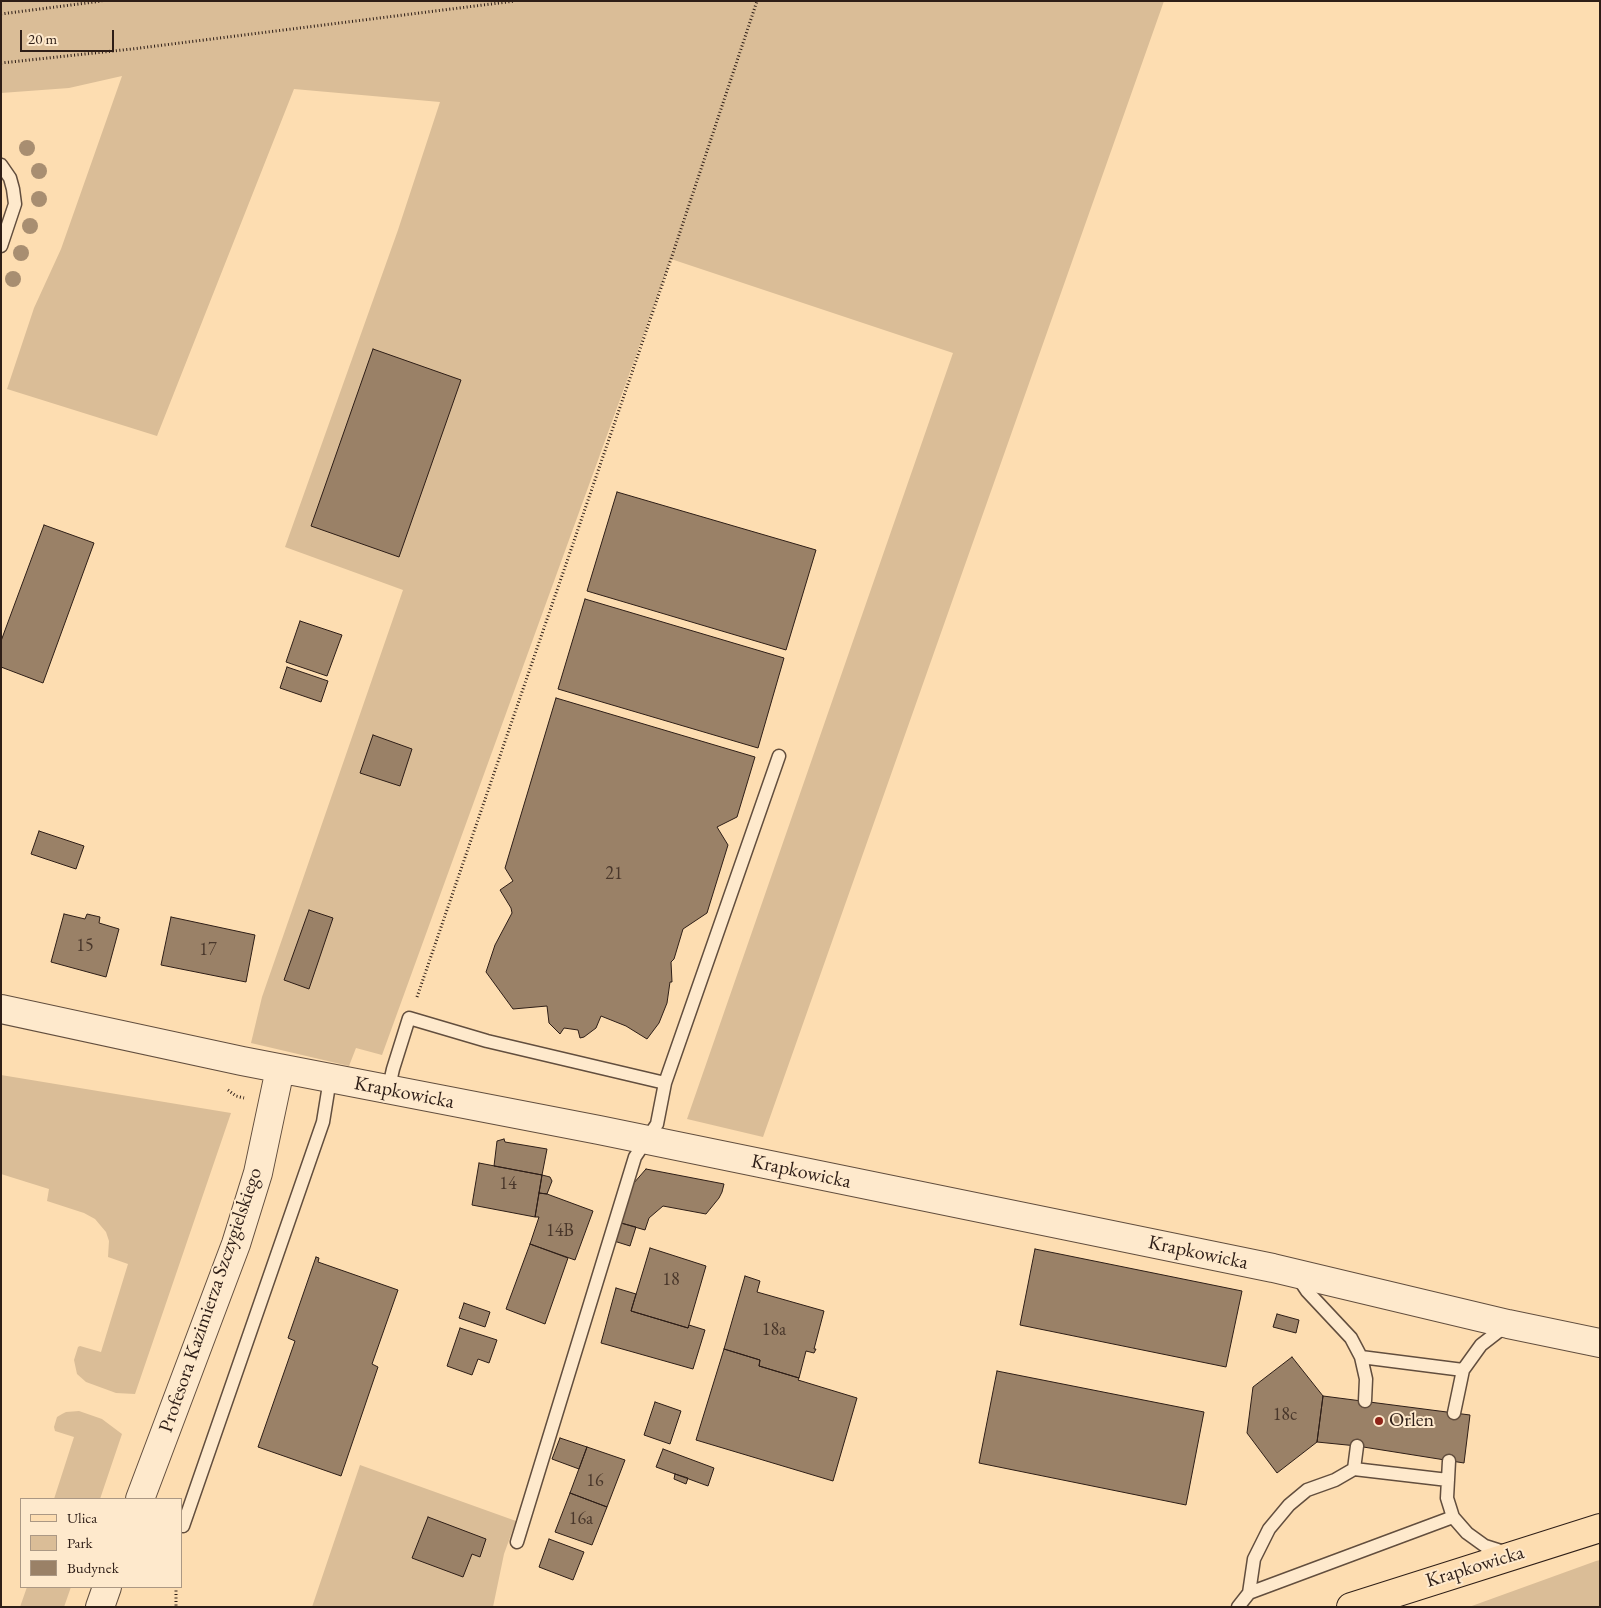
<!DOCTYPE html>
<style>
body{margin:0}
#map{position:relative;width:1601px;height:1608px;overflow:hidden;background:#fdddb1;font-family:"EB Garamond",serif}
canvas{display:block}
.frame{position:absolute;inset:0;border:2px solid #2e1e17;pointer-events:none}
.legend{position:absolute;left:20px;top:1498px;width:162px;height:90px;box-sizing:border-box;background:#fee9cc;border:1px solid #ab9884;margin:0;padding:6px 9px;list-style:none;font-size:15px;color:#2e1e17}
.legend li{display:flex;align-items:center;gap:10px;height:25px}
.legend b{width:25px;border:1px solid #ab9884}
.scale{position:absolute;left:20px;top:30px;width:94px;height:22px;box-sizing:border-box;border:2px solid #2e1e17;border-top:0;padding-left:6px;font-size:15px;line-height:18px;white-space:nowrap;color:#2e1e17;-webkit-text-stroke:4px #fee9cc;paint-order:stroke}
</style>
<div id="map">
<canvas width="1601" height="1608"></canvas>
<div class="frame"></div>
<ul class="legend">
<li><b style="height:6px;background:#fdddb1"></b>Ulica</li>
<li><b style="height:14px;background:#dabd97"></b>Park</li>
<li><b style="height:14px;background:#9a8167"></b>Budynek</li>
</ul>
<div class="scale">20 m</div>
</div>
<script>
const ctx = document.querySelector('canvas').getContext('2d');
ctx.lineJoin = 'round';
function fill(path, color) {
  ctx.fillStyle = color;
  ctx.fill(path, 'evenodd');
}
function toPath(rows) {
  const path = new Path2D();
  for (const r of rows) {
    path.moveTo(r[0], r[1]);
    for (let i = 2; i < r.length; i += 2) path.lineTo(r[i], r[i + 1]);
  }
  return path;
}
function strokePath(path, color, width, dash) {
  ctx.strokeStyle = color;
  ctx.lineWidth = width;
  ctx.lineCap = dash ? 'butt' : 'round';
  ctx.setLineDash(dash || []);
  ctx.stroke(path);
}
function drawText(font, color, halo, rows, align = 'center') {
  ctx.font = font + ' "EB Garamond",serif';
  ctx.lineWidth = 4;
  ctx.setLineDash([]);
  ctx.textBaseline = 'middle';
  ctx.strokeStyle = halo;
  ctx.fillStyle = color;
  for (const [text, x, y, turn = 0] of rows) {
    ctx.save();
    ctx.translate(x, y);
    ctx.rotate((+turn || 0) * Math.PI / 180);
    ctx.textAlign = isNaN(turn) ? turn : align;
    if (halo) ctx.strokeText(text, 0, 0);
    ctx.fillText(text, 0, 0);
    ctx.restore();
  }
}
const green = toPath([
 [1,1,1164,1,763,1137,687,1119,953,353,671,259,382,1055,356,1048,349,1066,251,1043,262,997,403,590,285,547,398,230,440,102,294,89,157,436,7,389,34,308,61,249,122,76,69,88,1,93],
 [1,1075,231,1113,135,1394,116,1393,86,1382,77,1374,74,1360,78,1347,80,1346,101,1352,128,1264,108,1257,109,1241,106,1232,95,1219,84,1213,47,1201,49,1189,1,1174],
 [79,1411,102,1419,122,1434,100,1499,54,1499,74,1437,55,1431,54,1427,57,1417,62,1414,66,1412],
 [360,1465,516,1521,504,1554,493,1607,312,1607],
 [1600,1560,1600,1607,1469,1607,1596,1561],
 [27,1587,71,1587,64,1607,20,1607]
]);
const building = toPath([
 [373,349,461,380,399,557,311,526,373,349],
 [617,492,816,550,786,650,587,591,617,492],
 [44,525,94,543,43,683,1,667,1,641,44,525],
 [585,599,784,658,758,748,558,689,585,599],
 [300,621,342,635,327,676,286,662,300,621],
 [287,667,328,681,321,702,280,688,287,667],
 [556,698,755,757,737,817,717,827,728,845,707,913,683,929,674,959,671,962,672,982,670,982,667,1003,659,1023,647,1039,626,1026,601,1016,596,1028,584,1037,580,1038,578,1030,564,1028,560,1034,549,1023,547,1006,513,1009,486,972,495,945,512,913,511,908,500,890,513,881,505,868,556,698],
 [373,735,412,749,400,786,360,773,373,735],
 [39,831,84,846,76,869,31,854,39,831],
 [309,910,333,918,309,989,284,980,309,910],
 [64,914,85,919,87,914,100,917,99,923,119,929,106,977,51,962,64,914],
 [171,917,255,935,246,982,161,965,171,917],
 [504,1139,505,1142,547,1149,542,1175,494,1166,497,1141,504,1139],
 [479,1163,542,1175,535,1217,472,1205,479,1163],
 [646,1169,724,1184,722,1192,719,1198,706,1214,663,1206,649,1218,645,1230,621,1223,633,1184,646,1169],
 [542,1175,550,1177,552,1181,547,1194,539,1193,542,1175],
 [539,1193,547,1194,593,1211,575,1260,530,1244,539,1217,535,1217,539,1193],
 [621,1223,636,1227,630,1246,614,1241,621,1223],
 [530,1244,568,1258,545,1324,506,1309,530,1244],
 [650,1248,706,1266,688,1328,631,1311,650,1248],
 [1035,1249,1242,1291,1226,1367,1020,1325,1035,1249],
 [316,1257,319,1258,318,1262,398,1290,372,1364,378,1367,341,1476,258,1447,295,1341,288,1338,316,1257],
 [745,1276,760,1281,757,1292,824,1311,814,1349,816,1349,814,1353,806,1351,799,1378,759,1366,760,1360,724,1349,745,1276],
 [616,1288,636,1294,631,1311,688,1328,689,1325,705,1330,693,1369,601,1343,616,1288],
 [464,1303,490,1312,485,1327,459,1318,464,1303],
 [1277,1314,1299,1320,1296,1333,1273,1327,1277,1314],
 [460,1328,497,1340,489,1363,478,1359,472,1375,447,1366,460,1328],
 [724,1349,760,1360,759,1366,799,1378,798,1380,857,1398,833,1481,696,1440,724,1349],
 [1292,1357,1323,1396,1317,1442,1277,1473,1247,1433,1253,1387,1292,1357],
 [997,1371,1204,1412,1186,1505,979,1463,997,1371],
 [1323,1396,1470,1415,1464,1463,1357,1446,1317,1442,1323,1396],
 [655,1402,681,1411,670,1444,644,1435,655,1402],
 [560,1438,587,1447,579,1469,552,1459,560,1438],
 [587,1447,625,1460,607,1507,570,1493,587,1447],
 [663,1449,714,1468,708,1486,656,1467,663,1449],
 [675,1474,688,1478,686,1484,674,1479,675,1474],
 [570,1493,607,1507,592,1545,555,1532,570,1493],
 [428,1517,486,1539,480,1557,472,1554,463,1577,412,1558,428,1517],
 [549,1539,584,1552,573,1580,539,1567,549,1539]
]);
const path = toPath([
 [1,14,102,1],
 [1,63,132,49,515,1],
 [417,997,671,259,757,1],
 [228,1090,236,1096,244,1098],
 [176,1587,176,1607]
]);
const service = toPath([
 [1,165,10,178,13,189,15,204,1,246],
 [388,1091,393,1069,409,1018,487,1041,665,1083],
 [1297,1276,1307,1291,1351,1338,1361,1357,1366,1379,1365,1401],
 [1361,1357,1463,1370],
 [1454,1413,1463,1370,1481,1345,1508,1324],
 [1449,1461,1447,1498,1453,1517,1467,1533,1485,1546,1507,1553],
 [1354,1469,1448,1480],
 [183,1526,323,1122,330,1079],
 [517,1542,635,1157,657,1124,665,1083,779,756],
 [1249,1593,1453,1517],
 [1238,1607,1249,1593,1254,1559,1269,1529,1289,1505,1307,1490,1335,1480,1354,1469,1357,1446]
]);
const tertiary = toPath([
 [1,1009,242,1061,599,1130,1273,1268,1508,1324,1600,1343],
 [140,1499,236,1244,258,1173,280,1069],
 [100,1607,107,1587]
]);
const primary = toPath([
 [1351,1607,1600,1528]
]);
const trees = [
 [27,148],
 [39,171],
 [39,199],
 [30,226],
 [21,253],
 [13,279]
];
const markers = [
 [1379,1421,5,"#8f2418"]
];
const numberNames = [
 ["21",614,874],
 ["15",85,946],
 ["17",208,950],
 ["14",508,1184],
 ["14B",560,1231],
 ["18",671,1280],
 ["18a",774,1330],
 ["18c",1285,1415],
 ["16",595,1481],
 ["16a",581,1519]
];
const streetNames = [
 ["Krapkowicka",404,1093,11],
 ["Krapkowicka",801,1172,12],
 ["Krapkowicka",1198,1253,12],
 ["Profesora Kazimierza Szczygielskiego",211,1300,-71],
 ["Krapkowicka",1475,1567,-17]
];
const poiNames = [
 ["Orlen",1389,1421]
];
fill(green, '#dabd97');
fill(building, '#9a8167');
strokePath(building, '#2e1e17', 1);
strokePath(service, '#624e3e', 15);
strokePath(tertiary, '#624e3e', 30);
strokePath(primary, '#2e1e17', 30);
strokePath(path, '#2e1e17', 3, [1, 2.5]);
strokePath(service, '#fee9cc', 12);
strokePath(tertiary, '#fee9cc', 28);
strokePath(primary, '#fdddb1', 28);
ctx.fillStyle = '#a88e71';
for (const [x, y] of trees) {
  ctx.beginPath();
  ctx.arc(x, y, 8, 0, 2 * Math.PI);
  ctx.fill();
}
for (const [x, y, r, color] of markers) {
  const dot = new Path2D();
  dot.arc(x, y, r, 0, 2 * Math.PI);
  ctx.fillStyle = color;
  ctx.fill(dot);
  strokePath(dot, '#fee9cc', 2);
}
drawText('18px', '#49372b', null, numberNames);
drawText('20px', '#2e1e17', '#fee9cc', streetNames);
drawText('20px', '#2e1e17', '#fee9cc', poiNames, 'left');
</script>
